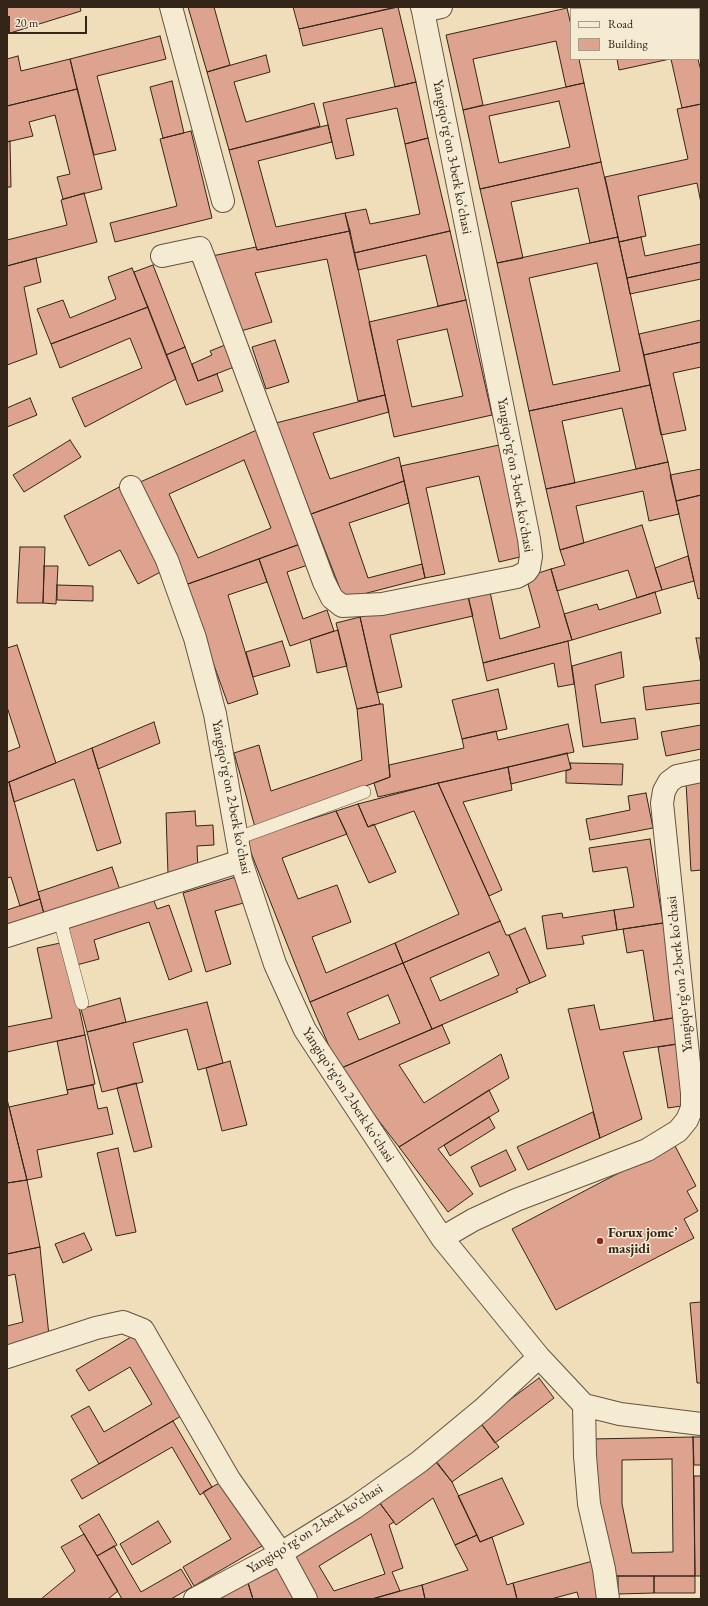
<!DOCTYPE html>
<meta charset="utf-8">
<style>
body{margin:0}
#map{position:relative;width:708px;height:1606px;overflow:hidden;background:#efdeb9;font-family:"EB Garamond",serif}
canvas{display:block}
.frame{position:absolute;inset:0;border:8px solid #342519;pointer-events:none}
.legend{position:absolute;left:570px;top:8px;width:130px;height:52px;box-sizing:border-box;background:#f5ead2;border:1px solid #a89b88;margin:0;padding:5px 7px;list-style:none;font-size:12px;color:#342519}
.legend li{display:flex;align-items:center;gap:8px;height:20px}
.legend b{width:20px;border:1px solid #a89b88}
.scale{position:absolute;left:8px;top:16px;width:79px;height:18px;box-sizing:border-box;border:2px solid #342519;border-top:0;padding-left:5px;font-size:12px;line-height:14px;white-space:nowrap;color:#342519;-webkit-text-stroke:3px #f5ead2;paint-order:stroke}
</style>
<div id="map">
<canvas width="708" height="1606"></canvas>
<div class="frame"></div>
<ul class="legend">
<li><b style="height:5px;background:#f5ead2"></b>Road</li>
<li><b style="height:11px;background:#dda38f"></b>Building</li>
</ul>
<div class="scale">20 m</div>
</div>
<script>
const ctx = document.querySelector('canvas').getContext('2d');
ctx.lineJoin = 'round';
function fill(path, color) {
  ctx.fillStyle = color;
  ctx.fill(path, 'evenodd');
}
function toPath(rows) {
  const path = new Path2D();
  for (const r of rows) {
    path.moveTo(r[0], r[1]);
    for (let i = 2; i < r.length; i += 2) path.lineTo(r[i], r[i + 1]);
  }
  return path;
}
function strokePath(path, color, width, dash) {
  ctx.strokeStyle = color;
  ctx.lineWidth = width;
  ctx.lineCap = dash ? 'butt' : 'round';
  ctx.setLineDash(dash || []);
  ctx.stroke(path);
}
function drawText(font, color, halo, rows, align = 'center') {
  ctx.font = font + ' "EB Garamond",serif';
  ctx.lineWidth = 3;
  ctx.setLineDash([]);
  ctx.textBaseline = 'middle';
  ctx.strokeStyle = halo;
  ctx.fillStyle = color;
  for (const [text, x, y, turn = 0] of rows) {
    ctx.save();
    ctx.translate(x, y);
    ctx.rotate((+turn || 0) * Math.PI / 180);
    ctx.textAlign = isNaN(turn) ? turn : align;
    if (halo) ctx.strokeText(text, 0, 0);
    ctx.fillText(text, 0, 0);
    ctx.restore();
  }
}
const building = toPath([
 [7,7,80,7,81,11,7,34,7,7],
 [188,7,214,7,230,65,207,72,188,7],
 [293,7,396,7,299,29,293,7],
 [398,7,416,82,395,87,382,28,303,46,299,29,398,7],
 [567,8,571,25,571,59,579,59,584,83,566,87,556,41,473,59,483,105,463,110,446,35,567,8],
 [160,36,166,59,97,76,116,150,94,155,70,59,160,36],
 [266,55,270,72,234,82,246,122,314,103,320,126,229,150,207,72,266,55],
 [18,56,21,71,70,59,77,89,7,106,7,59,18,56],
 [617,59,670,59,619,70,617,59],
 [671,59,698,59,701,71,701,104,682,108,671,59],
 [172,81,184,133,163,138,150,87,172,81],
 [416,82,428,138,405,144,397,108,346,119,354,155,336,159,323,103,416,82],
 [584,83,601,162,480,189,463,110,584,83],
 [559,101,570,147,499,163,489,116,559,101],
 [77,89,102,189,63,199,57,177,70,174,55,115,29,122,33,136,7,142,7,106,77,89],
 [701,104,701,203,697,183,638,196,646,236,619,242,605,177,688,159,677,109,701,104],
 [328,125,332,142,258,161,276,227,345,213,350,231,257,250,229,150,328,125],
 [191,131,212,218,115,242,110,223,177,206,160,139,191,131],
 [428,138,450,231,354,253,345,213,366,209,370,224,420,214,405,144,428,138],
 [10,141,11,187,7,187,7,142,10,141],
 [601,162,618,237,590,243,578,188,511,202,523,258,497,263,480,189,601,162],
 [84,193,97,242,7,266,7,240,67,225,61,200,84,193],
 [350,231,385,395,358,401,327,259,255,273,272,322,241,331,212,256,256,247,257,250,350,231],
 [450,231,466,300,438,306,426,255,358,270,354,253,450,231],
 [618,237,650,385,529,411,497,263,618,237],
 [597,263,620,371,553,385,529,278,597,263],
 [641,237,645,256,701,244,701,262,627,278,619,242,641,237],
 [36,258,41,282,24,287,37,354,7,365,7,266,36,258],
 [701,262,701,279,630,294,627,278,701,262],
 [153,265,185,347,166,355,134,272,153,265],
 [132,268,148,307,51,344,37,309,63,300,70,318,116,299,108,277,132,268],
 [466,300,492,415,394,437,369,322,466,300],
 [447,329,463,396,412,407,397,340,447,329],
 [148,307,176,379,85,427,72,398,142,368,130,338,60,368,51,344,148,307],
 [701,320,701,342,644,355,639,334,701,320],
 [275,340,289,382,266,389,252,347,275,340],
 [701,342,701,367,673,373,686,430,661,435,644,355,701,342],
 [225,345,234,367,198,381,192,364,212,355,210,351,225,345],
 [185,347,198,381,217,374,223,391,186,405,166,355,185,347],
 [650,385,668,462,636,469,622,408,562,421,575,483,546,489,529,411,650,385],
 [385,395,389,412,313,433,330,479,399,457,404,481,311,514,276,423,385,395],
 [30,398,37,415,7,427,7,408,30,398],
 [259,429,303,543,185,585,138,483,259,429],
 [244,460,271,528,198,558,169,494,244,460],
 [70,440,81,457,24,492,13,475,70,440],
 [499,445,524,556,499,562,479,476,426,488,445,574,425,578,401,466,499,445],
 [668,462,679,514,649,521,643,491,576,506,584,543,560,550,546,489,668,462],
 [701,469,701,495,676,501,670,475,701,469],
 [404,481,409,503,349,523,368,578,422,564,425,578,344,599,311,514,404,481],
 [125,484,168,568,138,584,120,550,89,566,64,516,125,484],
 [701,495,701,598,698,599,676,501,701,495],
 [642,525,662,590,637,598,628,570,557,591,551,569,565,565,560,550,642,525],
 [303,543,311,564,287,572,303,619,327,610,334,631,290,646,259,559,303,543],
 [20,547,45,547,43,603,17,603,20,547],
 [688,556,694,581,662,590,655,568,688,556],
 [259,559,267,582,228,595,258,694,228,704,185,585,259,559],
 [44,566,58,566,56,604,43,603,44,566],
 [551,569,572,640,483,663,467,592,489,587,500,639,540,627,526,577,551,569],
 [57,585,93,586,93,601,57,600,57,585],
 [467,592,473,616,390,635,402,687,377,693,360,617,467,592],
 [655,592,661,613,572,640,564,614,597,604,599,610,655,592],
 [360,617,380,704,357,709,336,623,360,617],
 [338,630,347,666,317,673,310,639,338,630],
 [696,638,701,638,701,665,696,638],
 [282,641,290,666,253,677,246,652,282,641],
 [568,641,574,684,558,687,554,663,487,681,483,663,568,641],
 [17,645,56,763,7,783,7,752,20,747,7,707,7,648,17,645],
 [621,652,624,677,595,685,601,723,635,718,638,739,583,747,572,666,621,652],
 [701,680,701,703,646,710,643,687,701,680],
 [498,689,507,729,462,739,452,700,498,689],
 [380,704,383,704,390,777,255,827,234,753,259,745,271,791,362,760,357,709,380,704],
 [154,722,160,743,98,769,92,748,154,722],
 [568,724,574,752,378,797,374,783,390,777,389,765,464,748,462,739,496,731,498,740,568,724],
 [701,725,701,749,666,756,661,732,701,725],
 [92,748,121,843,97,851,74,779,14,802,9,782,92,748],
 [567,753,571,769,511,784,508,767,567,753],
 [570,763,623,764,622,785,566,783,566,771,571,769,570,763],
 [508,767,512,790,463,802,502,890,489,896,438,783,508,767],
 [9,782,40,899,20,906,11,877,7,878,7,783,9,782],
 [701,782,701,870,691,871,686,783,701,782],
 [438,783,500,921,403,963,395,943,459,914,414,811,368,827,358,804,438,783],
 [646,793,653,828,590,840,586,819,630,810,628,796,646,793],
 [358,804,368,827,374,824,396,872,369,883,336,811,358,804],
 [195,811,196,826,213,825,214,845,197,846,198,873,168,874,166,813,195,811],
 [336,811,347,834,282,858,298,899,337,885,351,922,312,937,326,973,395,943,403,963,310,1002,246,840,336,811],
 [650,839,663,923,617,930,614,910,634,907,627,867,593,872,589,848,650,839],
 [112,867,122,896,46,921,38,892,112,867],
 [239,876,247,902,215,911,231,964,206,972,183,893,239,876],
 [151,893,157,909,169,905,192,971,169,980,149,922,94,940,99,959,73,966,63,924,151,893],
 [40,899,46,921,7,933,7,910,40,899],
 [614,910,617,930,582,936,584,944,547,949,542,916,562,913,563,918,614,910],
 [500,921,506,935,509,935,530,983,516,989,518,992,432,1029,403,963,500,921],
 [489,952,499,975,440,1001,430,978,489,952],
 [663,923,679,1017,654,1021,643,950,627,953,623,929,663,923],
 [525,928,546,976,530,983,509,935,525,928],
 [65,942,85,1035,7,1052,7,1027,52,1018,37,948,65,942],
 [403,963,432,1029,339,1069,310,1002,403,963],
 [388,995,400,1023,359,1040,347,1013,388,995],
 [120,998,126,1022,87,1032,81,1009,120,998],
 [207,1002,223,1063,198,1070,187,1029,133,1043,143,1082,102,1092,87,1032,207,1002],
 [594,1005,600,1030,679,1017,683,1043,623,1052,642,1119,600,1138,568,1009,594,1005],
 [442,1025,450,1043,399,1065,424,1103,501,1054,509,1078,399,1147,339,1069,442,1025],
 [85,1035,95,1084,67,1090,57,1041,85,1035],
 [678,1044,688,1105,668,1108,658,1047,678,1044],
 [230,1061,247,1125,222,1131,206,1068,230,1061],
 [136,1083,152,1147,134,1152,117,1088,136,1083],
 [93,1085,98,1109,107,1107,113,1134,37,1150,42,1177,27,1180,9,1107,68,1094,67,1090,93,1085],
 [489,1090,499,1111,438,1149,473,1194,448,1212,399,1147,489,1090],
 [7,1099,27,1180,7,1183,7,1099],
 [593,1112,600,1138,528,1170,517,1147,593,1112],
 [489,1117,495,1128,450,1156,444,1145,489,1117],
 [674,1144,696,1186,687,1191,698,1211,684,1219,694,1238,556,1310,512,1229,674,1144],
 [118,1148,136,1232,116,1236,97,1153,118,1148],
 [506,1150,516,1170,480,1187,471,1167,506,1150],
 [27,1180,40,1247,7,1254,7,1183,27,1180],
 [84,1233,92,1250,63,1263,55,1244,84,1233],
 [40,1247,49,1336,7,1347,7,1326,23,1322,15,1274,7,1276,7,1254,40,1247],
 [701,1302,701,1383,697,1383,690,1303,701,1302],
 [141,1331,188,1412,99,1464,71,1416,89,1406,104,1432,152,1404,130,1367,89,1391,76,1370,141,1331],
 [539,1378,554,1398,495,1443,480,1422,539,1378],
 [173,1421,212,1487,200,1495,172,1447,82,1499,71,1480,173,1421],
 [480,1422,499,1447,452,1482,433,1457,480,1422],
 [693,1437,695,1576,610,1576,591,1439,693,1437],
 [672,1459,673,1552,632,1553,622,1504,622,1460,672,1459],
 [693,1437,701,1437,701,1465,694,1465,693,1437],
 [435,1461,452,1482,477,1535,455,1545,433,1498,396,1525,379,1502,435,1461],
 [694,1476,701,1476,701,1576,695,1576,694,1476],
 [502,1478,524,1524,480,1542,458,1496,502,1478],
 [223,1481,262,1546,194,1586,183,1567,231,1539,203,1492,223,1481],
 [379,1502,394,1522,389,1525,403,1568,392,1572,400,1591,372,1599,315,1599,289,1556,379,1502],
 [371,1534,385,1574,334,1591,319,1566,371,1534],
 [99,1514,117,1545,97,1556,79,1526,99,1514],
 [158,1521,171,1542,132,1565,120,1544,158,1521],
 [84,1534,118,1591,108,1599,41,1599,75,1571,61,1547,84,1534],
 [477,1535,480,1542,492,1537,507,1585,513,1583,517,1599,425,1599,422,1585,468,1570,455,1545,477,1535],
 [114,1546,141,1592,181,1569,192,1587,171,1599,122,1599,97,1556,114,1546],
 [600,1559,605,1599,579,1599,577,1592,551,1599,517,1599,513,1583,600,1559],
 [282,1566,294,1599,253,1599,248,1583,282,1566],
 [618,1576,654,1576,654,1593,618,1594,618,1576],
 [654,1576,695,1576,695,1593,654,1593,654,1576],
 [248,1583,253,1599,218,1599,248,1583],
 [422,1585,425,1599,372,1599,400,1591,422,1585]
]);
const service = toPath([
 [238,838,364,792],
 [60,920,82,1003]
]);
const minor = toPath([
 [171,7,223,201],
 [422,7,423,11,441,7],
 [162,256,200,248,324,582,332,598,342,606,382,604,517,577,526,572,529,568,531,556,529,539,423,11],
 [131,487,167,560,195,638,215,714,241,861,275,964,305,1030,442,1238,539,1357,584,1405,620,1414,701,1424],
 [7,936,241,861],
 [442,1238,473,1220,516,1200,647,1150,678,1131,687,1120,692,1108,692,1093,662,803,664,791,669,782,677,776,701,771],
 [7,1357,96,1328,123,1322,143,1330,229,1479,281,1553,306,1599],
 [584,1405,585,1456,589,1504,604,1569,608,1599],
 [195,1599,281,1553,354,1508,419,1462,483,1409,539,1357]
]);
const markers = [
 [600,1241,4,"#8f2418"]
];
const streetNames = [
 ["Yangiqoʻrgʻon 3-berk koʻchasi",452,157,79],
 ["Yangiqoʻrgʻon 3-berk koʻchasi",515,475,80],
 ["Yangiqoʻrgʻon 2-berk koʻchasi",231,797,79],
 ["Yangiqoʻrgʻon 2-berk koʻchasi",680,974,-96],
 ["Yangiqoʻrgʻon 2-berk koʻchasi",348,1095,57],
 ["Yangiqoʻrgʻon 2-berk koʻchasi",315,1529,-32]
];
const poiNames = [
 ["Forux jome’",608,1233],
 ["masjidi",608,1249]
];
fill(building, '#dda38f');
strokePath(building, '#342519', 1);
strokePath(service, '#635341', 14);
strokePath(minor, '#635341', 24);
strokePath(service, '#f5ead2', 13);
strokePath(minor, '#f5ead2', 22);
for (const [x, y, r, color] of markers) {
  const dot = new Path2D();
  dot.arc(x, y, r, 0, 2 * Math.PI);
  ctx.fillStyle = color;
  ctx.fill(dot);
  strokePath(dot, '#f5ead2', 1.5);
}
drawText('14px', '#342519', '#f5ead2', streetNames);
drawText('bold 14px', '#342519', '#f5ead2', poiNames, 'left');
</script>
